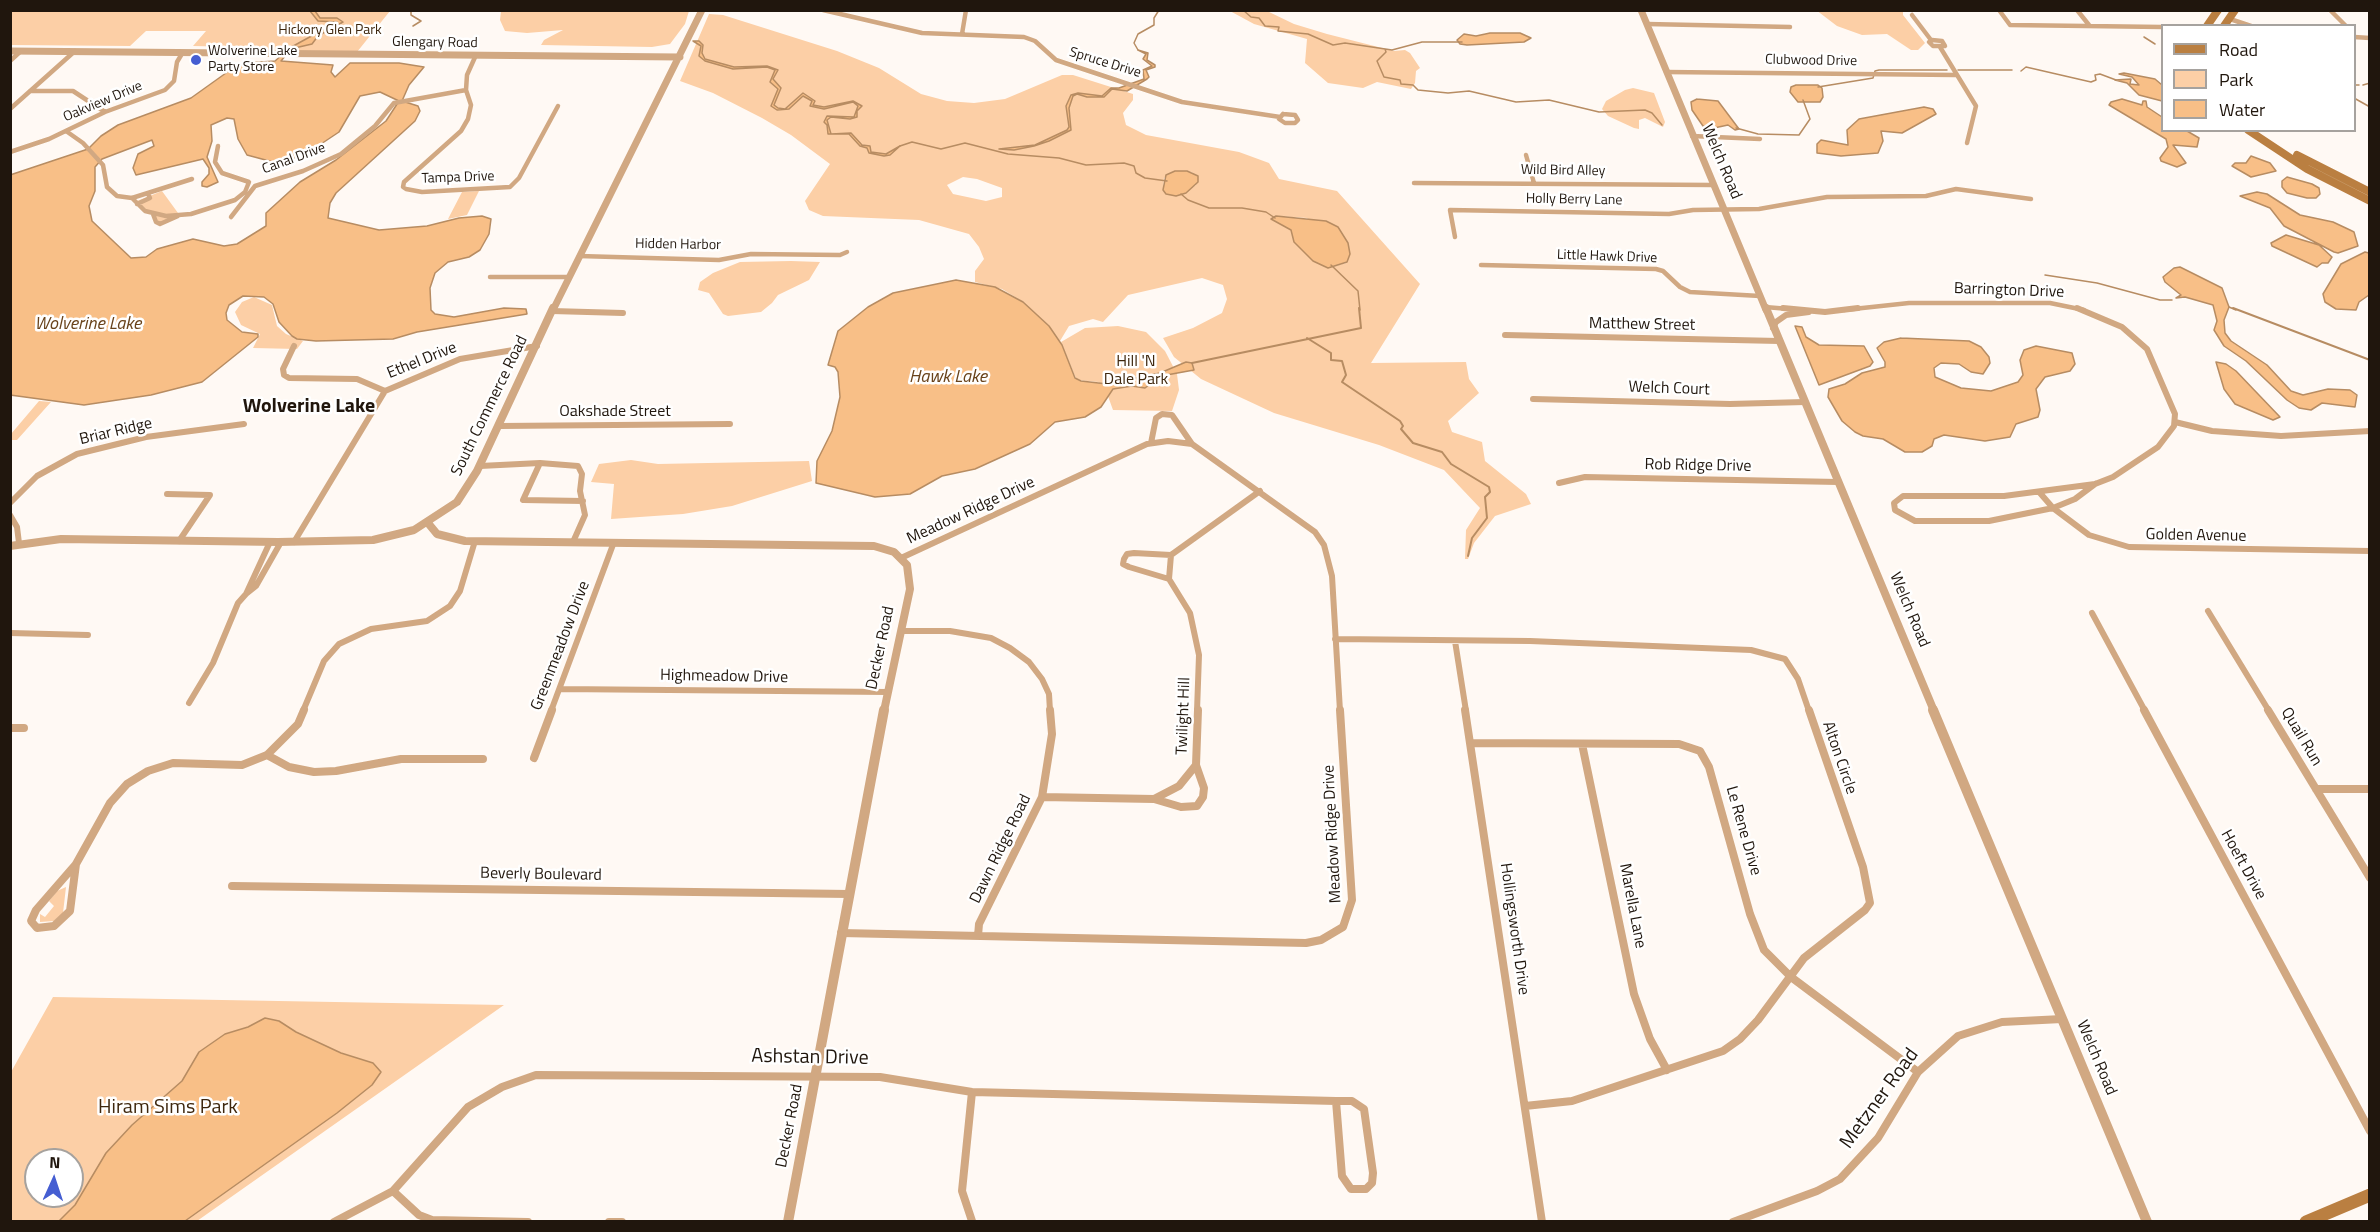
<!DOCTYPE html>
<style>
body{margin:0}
#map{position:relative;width:2380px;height:1232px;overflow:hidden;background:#fff9f4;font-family:"Titillium Web",sans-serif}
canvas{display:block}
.frame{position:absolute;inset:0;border:12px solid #20160d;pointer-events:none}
.legend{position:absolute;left:2161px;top:24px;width:195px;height:108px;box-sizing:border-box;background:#fff;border:2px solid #a6a29e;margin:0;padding:8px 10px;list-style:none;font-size:18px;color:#20160d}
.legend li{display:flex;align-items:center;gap:12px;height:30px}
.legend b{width:30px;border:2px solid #a6a29e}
.north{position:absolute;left:24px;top:1148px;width:60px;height:60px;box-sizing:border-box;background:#fff;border:2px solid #a6a29e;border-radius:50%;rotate:3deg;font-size:16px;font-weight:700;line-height:24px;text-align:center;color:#20160d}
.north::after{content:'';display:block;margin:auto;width:21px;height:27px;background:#455ed2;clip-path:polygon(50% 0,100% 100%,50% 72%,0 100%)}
</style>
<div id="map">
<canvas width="2380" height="1232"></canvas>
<div class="frame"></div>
<ul class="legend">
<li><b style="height:8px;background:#ba7f41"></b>Road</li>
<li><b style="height:16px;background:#fccfa6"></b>Park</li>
<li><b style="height:16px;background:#f8bf87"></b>Water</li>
</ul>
<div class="north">N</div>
</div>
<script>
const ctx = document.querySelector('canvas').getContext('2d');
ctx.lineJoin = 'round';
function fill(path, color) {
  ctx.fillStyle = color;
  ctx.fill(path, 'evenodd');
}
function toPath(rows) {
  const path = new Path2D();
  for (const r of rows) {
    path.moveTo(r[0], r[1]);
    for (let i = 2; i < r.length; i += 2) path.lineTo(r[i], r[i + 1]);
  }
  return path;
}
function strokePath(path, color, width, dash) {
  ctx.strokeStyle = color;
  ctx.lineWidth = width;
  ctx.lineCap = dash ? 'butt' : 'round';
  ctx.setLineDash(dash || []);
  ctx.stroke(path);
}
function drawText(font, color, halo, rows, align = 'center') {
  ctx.font = font + ' "Titillium Web",sans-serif';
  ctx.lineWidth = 5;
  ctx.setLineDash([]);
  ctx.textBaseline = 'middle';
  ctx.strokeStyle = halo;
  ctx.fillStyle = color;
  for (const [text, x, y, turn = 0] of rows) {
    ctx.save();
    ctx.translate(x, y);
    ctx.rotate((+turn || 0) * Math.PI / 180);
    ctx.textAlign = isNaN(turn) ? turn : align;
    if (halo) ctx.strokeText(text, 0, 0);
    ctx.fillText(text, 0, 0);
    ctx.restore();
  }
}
const green = toPath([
 [1816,10,1903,11,1903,15,1925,43,1918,50,1911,50,1887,34,1862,35,1837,26],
 [10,11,390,11,357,52,236,51,239,47,193,46,206,31,146,31,130,46,11,45],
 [501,11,689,11,685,24,670,44,652,47,541,45,544,40,563,30,527,33,505,31,500,20],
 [1230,11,1267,11,1294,24,1327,34,1394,51,1405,50,1410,53,1420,68,1416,71,1415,83,1411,89,1377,82,1363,88,1328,83,1305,63,1307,39,1254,24],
 [709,14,723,15,837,51,879,68,921,94,947,101,974,103,1005,99,1062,75,1073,75,1133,94,1133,100,1123,113,1126,125,1146,135,1239,152,1269,163,1279,179,1337,191,1420,284,1371,363,1466,362,1469,379,1479,393,1448,421,1452,432,1482,442,1485,461,1526,494,1531,504,1495,516,1474,543,1468,559,1465,559,1466,530,1480,508,1444,470,1379,445,1274,413,1201,379,1174,357,1163,338,1193,328,1222,313,1227,299,1223,285,1202,278,1128,295,1103,322,1093,319,1069,326,1060,341,1046,323,1020,300,1002,289,975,282,975,271,984,259,979,247,969,234,919,220,823,216,809,210,805,201,830,164,791,135,762,118,713,93,680,81],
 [1175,171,1192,172,1196,185,1176,196,1163,191,1164,178],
 [963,177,977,179,1002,188,1002,197,986,201,953,194,947,185],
 [1276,216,1307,218,1346,263,1328,268,1313,261,1294,242,1291,230,1272,219],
 [1633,88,1654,93,1665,122,1663,127,1645,118,1639,120,1639,129,1634,128,1608,116,1602,109,1606,101,1625,90],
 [162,191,178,213,166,221,159,222,137,201],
 [479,191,467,215,448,219,462,192],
 [740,262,791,261,820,262,809,280,778,295,772,303,761,312,728,316,723,314,709,293,698,290,700,282,713,273],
 [254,297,272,305,277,326,286,334,303,341,297,349,253,348,260,334,241,325,235,312,242,302],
 [1118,326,1146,332,1165,351,1177,374,1179,390,1172,411,1113,410,1105,388,1098,382,1077,380,1074,374,1061,342,1085,328],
 [39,401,51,402,17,440,11,440,11,434],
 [631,460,658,464,809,461,812,481,732,506,683,514,611,519,614,484,591,482,599,464],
 [66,887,63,913,54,921,40,922,40,914,45,917,54,906,49,901,57,891],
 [53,997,504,1005,197,1221,11,1222,11,1072],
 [36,1160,72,1160,72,1196,36,1196]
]);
const water = toPath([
 [310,11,315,11,320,18,337,18,343,22,318,36,312,44,286,50,337,22,318,21,310,11],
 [1490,33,1520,33,1531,38,1524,42,1467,45,1460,44,1457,40,1464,34,1476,36,1490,33],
 [693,41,699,41,703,45,702,53,705,59,734,67,767,66,778,70,773,79,781,88,774,105,778,108,785,109,803,93,815,101,813,105,824,107,853,101,862,106,857,111,857,117,850,119,831,117,827,120,831,134,851,133,862,145,870,146,871,152,886,154,900,146,890,155,884,156,869,153,867,148,860,146,849,134,828,134,827,125,824,122,827,116,854,117,858,106,853,102,824,109,810,106,812,101,803,96,789,109,777,110,771,106,778,89,770,82,775,70,767,67,733,69,705,61,699,56,701,46,693,41],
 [1138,50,1148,53,1147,60,1155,65,1155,67,1146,70,1149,77,1147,79,1127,91,1112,89,1104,97,1087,97,1077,94,1073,96,1069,108,1071,130,1049,141,1034,146,1014,150,999,149,1035,145,1067,130,1069,127,1066,106,1071,95,1078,93,1102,96,1111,88,1119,88,1144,79,1143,70,1152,66,1143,59,1146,54,1138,50],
 [282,55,286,55,281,61,333,65,331,72,335,77,350,63,399,63,424,67,409,85,402,101,418,106,420,111,415,121,336,193,330,203,328,218,379,230,427,226,459,218,482,216,491,219,489,234,480,250,469,257,448,262,435,273,430,288,431,310,435,314,454,317,504,308,526,309,527,314,417,332,393,339,316,341,297,339,292,336,279,322,273,304,264,297,243,296,229,305,226,313,227,320,242,332,258,334,258,337,202,382,151,395,84,405,10,395,10,175,88,149,101,136,118,125,191,98,233,68,247,63,275,61,282,55],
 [380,92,399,101,386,121,336,160,300,182,266,213,266,226,237,244,224,246,193,239,157,249,146,257,131,258,92,221,89,206,95,191,95,167,102,159,152,140,154,146,138,154,133,168,136,175,203,159,209,168,209,174,202,182,202,186,207,187,218,182,207,157,212,141,211,125,227,118,234,119,238,139,247,155,273,162,290,160,312,150,339,132,360,96,380,92],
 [2124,73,2155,79,2162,85,2162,101,2139,95,2127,83,2115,80,2131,79,2130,84,2139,85,2132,77,2119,74,2124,73],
 [1796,85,1818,85,1822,88,1823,97,1820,102,1798,102,1790,92,1791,87,1796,85],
 [1697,99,1718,101,1739,129,1735,130,1728,125,1714,128,1703,126,1692,110,1691,102,1697,99],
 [2122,99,2142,105,2143,101,2146,101,2147,107,2162,117,2162,130,2187,131,2199,138,2197,147,2173,145,2186,163,2177,167,2161,161,2160,158,2168,147,2166,139,2109,105,2111,102,2122,99],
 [1924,107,1933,109,1936,114,1902,133,1881,131,1883,141,1878,153,1841,156,1817,153,1817,144,1821,140,1848,145,1847,130,1859,119,1924,107],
 [2251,156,2270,163,2276,171,2251,177,2232,166,2235,163,2246,163,2251,156],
 [1187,171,1198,176,1198,182,1186,193,1176,196,1166,194,1163,190,1166,175,1175,171,1187,171],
 [2287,177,2312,184,2319,188,2320,194,2316,198,2307,198,2287,193,2282,187,2282,181,2287,177],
 [2257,192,2267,194,2300,215,2333,222,2350,230,2354,232,2358,246,2338,253,2334,252,2284,226,2270,208,2240,196,2257,192],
 [1276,216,1326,221,1338,227,1348,243,1350,254,1347,262,1328,268,1313,261,1294,242,1291,230,1271,219,1276,216],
 [2286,235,2319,245,2332,257,2328,263,2322,263,2317,267,2272,246,2271,243,2286,235],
 [2365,252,2369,253,2369,295,2359,302,2356,310,2336,309,2325,302,2323,294,2341,264,2365,252],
 [2180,267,2222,288,2229,307,2224,320,2225,333,2231,341,2267,365,2291,391,2303,395,2328,389,2350,390,2357,395,2355,407,2322,403,2311,410,2299,408,2287,400,2246,361,2224,346,2214,330,2217,321,2213,305,2185,297,2176,298,2181,295,2165,282,2163,277,2174,268,2180,267],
 [956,280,995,287,1023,302,1049,326,1062,345,1075,378,1081,381,1107,384,1160,373,1186,362,1192,363,1194,370,1161,376,1145,388,1132,386,1113,389,1101,407,1085,417,1055,422,1030,444,975,469,942,476,910,494,875,497,816,483,817,461,832,431,840,397,838,372,835,367,828,365,838,331,868,307,893,293,956,280],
 [1795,326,1802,327,1806,337,1819,345,1864,346,1873,362,1870,366,1819,385,1795,326],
 [1901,338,1969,341,1981,347,1989,357,1990,363,1983,374,1971,372,1959,364,1941,363,1934,368,1935,377,1961,388,1991,391,2018,382,2023,375,2020,360,2024,350,2036,346,2072,353,2075,364,2070,371,2045,377,2036,389,2040,410,2038,417,2016,424,2010,437,1985,441,1944,435,1934,439,1932,446,1922,452,1905,452,1883,439,1863,436,1855,432,1842,421,1828,397,1829,389,1845,384,1862,373,1885,367,1885,362,1877,348,1884,342,1901,338],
 [2216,362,2226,364,2236,371,2280,417,2273,420,2235,404,2224,389,2216,362],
 [265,1018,279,1021,296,1032,341,1053,373,1063,381,1072,372,1085,337,1113,185,1221,59,1221,75,1205,106,1153,132,1125,182,1081,199,1052,225,1034,248,1027,265,1018]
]);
const streamFar1 = toPath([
 [411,10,411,15,421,21,413,26],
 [1243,10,1251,17,1259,18,1265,26,1279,27,1278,31,1308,34,1333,45,1345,43,1392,50,1422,42,1462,42],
 [2144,37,2155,44],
 [1385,49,1386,52,1377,61,1384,77,1400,80,1401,84,1413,85,1418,90,1448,93,1469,91,1516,102,1549,100,1599,112,1645,110,1652,113,1662,125],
 [1138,50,1134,43,1138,34,1154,25,1154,18,1159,10],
 [1958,70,2012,70],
 [2021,71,2026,67,2091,82,2096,80,2095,75,2100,74,2116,80],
 [2354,85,2359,85],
 [2363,85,2370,83],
 [1818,87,1873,78,1875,71,1879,70,1947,70],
 [2354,98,2370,107],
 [1736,128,1758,134,1799,135,1810,119,1803,100],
 [900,146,912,142,941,149,965,143,1008,154,1059,158,1086,165,1124,163,1134,166,1136,173,1145,178,1167,181],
 [1181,194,1188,200,1209,208,1242,208,1266,212,1275,218],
 [1331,265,1358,291,1360,310],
 [2045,275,2097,283,2160,300,2172,300],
 [2229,307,2236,310]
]);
const stream = toPath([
 [2233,308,2370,360],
 [1307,338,1331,353,1331,360,1342,361,1346,375,1342,382,1400,421,1403,426,1401,429,1413,443,1442,452,1451,464,1489,487,1490,492,1485,497,1487,518,1472,538,1468,556],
 [1192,363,1361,328,1359,308]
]);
const minorFar2 = toPath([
 [823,10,922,33,1024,37,1035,41,1056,60,1182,102,1280,117],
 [1999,10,2010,25,2162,27],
 [2077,10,2089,25],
 [2330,10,2346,26],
 [1912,15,1931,40],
 [2230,19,2251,26],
 [1647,24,1790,27],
 [962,34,966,10],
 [2354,37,2370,38],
 [1932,40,1942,41,1945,46,1933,46,1929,42,1932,40],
 [1940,47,1976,106,1967,143],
 [476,55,467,75,466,90,471,105,468,119,461,131,404,182,403,187,406,189,422,192,510,187,519,178,558,106],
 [10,61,21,51],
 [1666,72,1955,75],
 [30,91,73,91,105,112],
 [10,109,75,51],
 [1283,114,1295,115,1298,120,1295,123,1285,123,1279,119,1283,114],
 [66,131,83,143,103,165,107,187,117,196,132,198,192,179],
 [1692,136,1760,139],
 [10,152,49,139,105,112,165,90,174,81,177,62,183,52],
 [1526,155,1534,183],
 [1414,183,1713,185],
 [132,198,145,211,166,216,191,214,235,200,245,192,249,182,222,173,215,162,218,146],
 [137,204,150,198,148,194],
 [153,214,156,222,160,224,178,216],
 [231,217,255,186,303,171,341,154,375,126,394,103,466,90],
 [1455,237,1450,210,1669,214,1693,210,1759,209,1827,197,1926,196,1956,189,2031,199],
 [579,256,719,260,751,254,840,255,847,252],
 [1481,265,1656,269,1663,271,1680,287,1690,292,1760,296],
 [490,277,569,277],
 [1765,307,1801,310],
 [1844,310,1909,303,2050,303,2084,310]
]);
const minorFar1 = toPath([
 [1783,308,1825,312,1858,308],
 [2077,308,2122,327,2147,349,2175,414,2174,426,2158,447,2113,477,2095,484],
 [552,311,623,313],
 [1773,328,1776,322,1786,315,1809,312],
 [1505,335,1779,341],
 [294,346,283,369,284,375,289,378,357,379,385,391],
 [1533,399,1730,404,1805,402],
 [2175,422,2212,431,2281,436,2370,431],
 [500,426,730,424],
 [1151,443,1156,418,1162,414,1172,415,1192,444,1315,532,1324,545,1332,576,1340,711],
 [540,463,523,500,583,501],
 [480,466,540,463,578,466,582,474,580,491,585,515,573,542],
 [1559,483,1585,477,1838,482],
 [2095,484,2075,499,2053,508,1989,521,1915,521,1895,510,1894,503,1903,496,2004,496,2095,484],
 [2040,493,2053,508,2089,535,2129,547,2370,551],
 [167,494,210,495,179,541],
 [10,503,37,476,77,454,146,437,244,424],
 [10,515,17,527,19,543],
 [270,542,246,594,256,586,281,542],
 [294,542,385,391,460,359,537,346],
 [1171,555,1169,579,1190,613,1199,655,1197,711],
 [901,558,1147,444,1168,441,1192,444],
 [1169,579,1129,567,1123,564,1124,559,1127,554,1134,553,1171,555,1260,491],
 [2208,611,2269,711],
 [2092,613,2145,711],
 [902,631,950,631,991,638,1010,648,1029,662,1042,679,1049,694,1050,711],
 [10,633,88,635],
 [1335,639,1530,641,1751,650,1785,659,1798,679,1809,711],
 [1455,641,1466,711],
 [560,689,888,692],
 [189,703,213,663,238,603,246,594],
 [303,711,324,661,339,644,371,629,427,621,450,606,460,591,475,541],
 [551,711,614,542]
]);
const minor = toPath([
 [1465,710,1542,1222],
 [2144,710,2370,1131],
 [2268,710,2370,878],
 [10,728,24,728],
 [1472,743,1679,744,1700,751,1709,767,1750,914,1764,950,1791,977,1918,1072],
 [1582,744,1634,994,1650,1039,1667,1070],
 [267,755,289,767,314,772,336,771,401,759,483,759],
 [534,758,552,710],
 [2316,789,2370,789],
 [1042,797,1154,799,1179,786,1196,765,1198,710],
 [1154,799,1181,807,1197,806,1203,797,1204,788,1196,765],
 [76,864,70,911,54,926,37,928,31,921,36,910,76,864],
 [76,864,110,803,127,784,148,771,173,763,242,765,267,755,298,724,304,710],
 [232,886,849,894],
 [841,933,1306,943,1321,940,1343,927,1352,900,1340,710],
 [978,936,979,924,1042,797,1052,734,1050,710],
 [972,1092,962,1191,972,1221],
 [1336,1101,1352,1101,1364,1109,1373,1173,1372,1183,1366,1189,1351,1189,1342,1176,1336,1101],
 [1525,1106,1572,1101,1723,1051,1740,1039,1758,1020,1804,958,1865,910,1870,903,1863,867,1809,710],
 [393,1191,419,1215,432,1220,528,1222],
 [334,1222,393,1191,468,1107,502,1087,536,1075,880,1077,972,1092,1336,1101],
 [609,1222,622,1222],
 [1733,1222,1817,1191,1840,1179,1878,1138,1918,1072,1958,1036,2002,1022,2062,1019]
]);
const tertiaryFar2 = toPath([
 [1641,10,1766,310],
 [10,51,680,57],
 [553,310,702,10]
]);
const tertiaryFar1 = toPath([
 [1766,308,1934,711],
 [428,523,437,534,465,541,874,546,894,552,907,565,910,589,884,711],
 [10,546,61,539,278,542,373,540,414,530,457,502,477,471,553,308]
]);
const tertiary = toPath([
 [1933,710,2147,1222],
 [788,1222,884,710]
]);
const secondaryFar1 = toPath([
 [2207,26,2218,10],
 [2224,26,2235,10],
 [2248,130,2307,169,2370,201],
 [2297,155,2370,192]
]);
const secondary = toPath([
 [2306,1222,2370,1195]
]);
const markers = [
 [196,60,6,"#455ed2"]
];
const farParknames = [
 ["Hickory Glen Park",330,31]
];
const farStreetnames = [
 ["Glengary Road",435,43,1],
 ["Clubwood Drive",1811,61,1],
 ["Spruce Drive",1105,63,17],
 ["Oakview Drive",103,102,-23],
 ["Canal Drive",294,159,-20],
 ["Wild Bird Alley",1563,171,1],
 ["Tampa Drive",458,178,-2],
 ["Holly Berry Lane",1574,200,1],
 ["Hidden Harbor",678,245,1],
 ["Little Hawk Drive",1607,257,2]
];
const farPoinames = [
 ["Wolverine Lake",208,52],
 ["Party Store",208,68]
];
const streetNames = [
 ["Welch Road",1721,162,67],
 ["Barrington Drive",2009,291,2],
 ["Matthew Street",1642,325,1],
 ["Ethel Drive",422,361,-22],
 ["Welch Court",1669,389,2],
 ["South Commerce Road",490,406,-64],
 ["Oakshade Street",615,412],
 ["Briar Ridge",116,432,-13],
 ["Rob Ridge Drive",1698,466,1],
 ["Meadow Ridge Drive",971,511,-25],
 ["Golden Avenue",2196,536,1],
 ["Welch Road",1909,610,67],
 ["Greenmeadow Drive",561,646,-69],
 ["Decker Road",881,648,-78],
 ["Highmeadow Drive",724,677,1],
 ["Twilight Hill",1184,716,-88],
 ["Quail Run",2301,737,59],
 ["Alton Circle",1839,758,71],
 ["Le Rene Drive",1743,831,74],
 ["Meadow Ridge Drive",1333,834,-93],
 ["Dawn Ridge Road",1001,849,-64],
 ["Hoeft Drive",2243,865,61],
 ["Beverly Boulevard",541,875,1],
 ["Marella Lane",1632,906,79],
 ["Hollingsworth Drive",1514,929,82],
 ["Welch Road",2096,1058,67],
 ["Decker Road",790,1126,-79]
];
const parkNames = [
 ["Hill 'N",1136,362],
 ["Dale Park",1136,380]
];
const waterNames = [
 ["Wolverine Lake",88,325],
 ["Hawk Lake",948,378]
];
const quarterNames = [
 ["Wolverine Lake",309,407]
];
const nearStreetnames = [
 ["Ashstan Drive",810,1058,1],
 ["Metzner Road",1880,1099,-54]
];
const nearParknames = [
 ["Hiram Sims Park",168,1108]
];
fill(green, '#fccfa6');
fill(water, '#f8bf87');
strokePath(water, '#b78c62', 1.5);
strokePath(streamFar1, '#b78c62', 1.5);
strokePath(stream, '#b78c62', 2);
strokePath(minorFar2, '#d1a882', 4.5);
strokePath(minorFar1, '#d1a882', 6);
strokePath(minor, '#d1a882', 8);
strokePath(tertiaryFar2, '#d1a882', 7);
strokePath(tertiaryFar1, '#d1a882', 8);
strokePath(tertiary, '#d1a882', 10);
strokePath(secondaryFar1, '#ba7f41', 8);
strokePath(secondary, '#ba7f41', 13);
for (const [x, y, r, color] of markers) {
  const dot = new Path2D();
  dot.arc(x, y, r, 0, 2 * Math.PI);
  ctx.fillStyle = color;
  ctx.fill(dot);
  strokePath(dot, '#fff', 2);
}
drawText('14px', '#3e270e', '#fff', farParknames);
drawText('14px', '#20160d', '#fff', farStreetnames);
drawText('14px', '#20160d', '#fff', farPoinames, 'left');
drawText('16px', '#20160d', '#fff', streetNames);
drawText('16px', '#3e270e', '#fff', parkNames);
drawText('italic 18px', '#69431b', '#fff', waterNames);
drawText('bold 20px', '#20160d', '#fff', quarterNames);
drawText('20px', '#20160d', '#fff', nearStreetnames);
drawText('20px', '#3e270e', '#fff', nearParknames);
</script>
